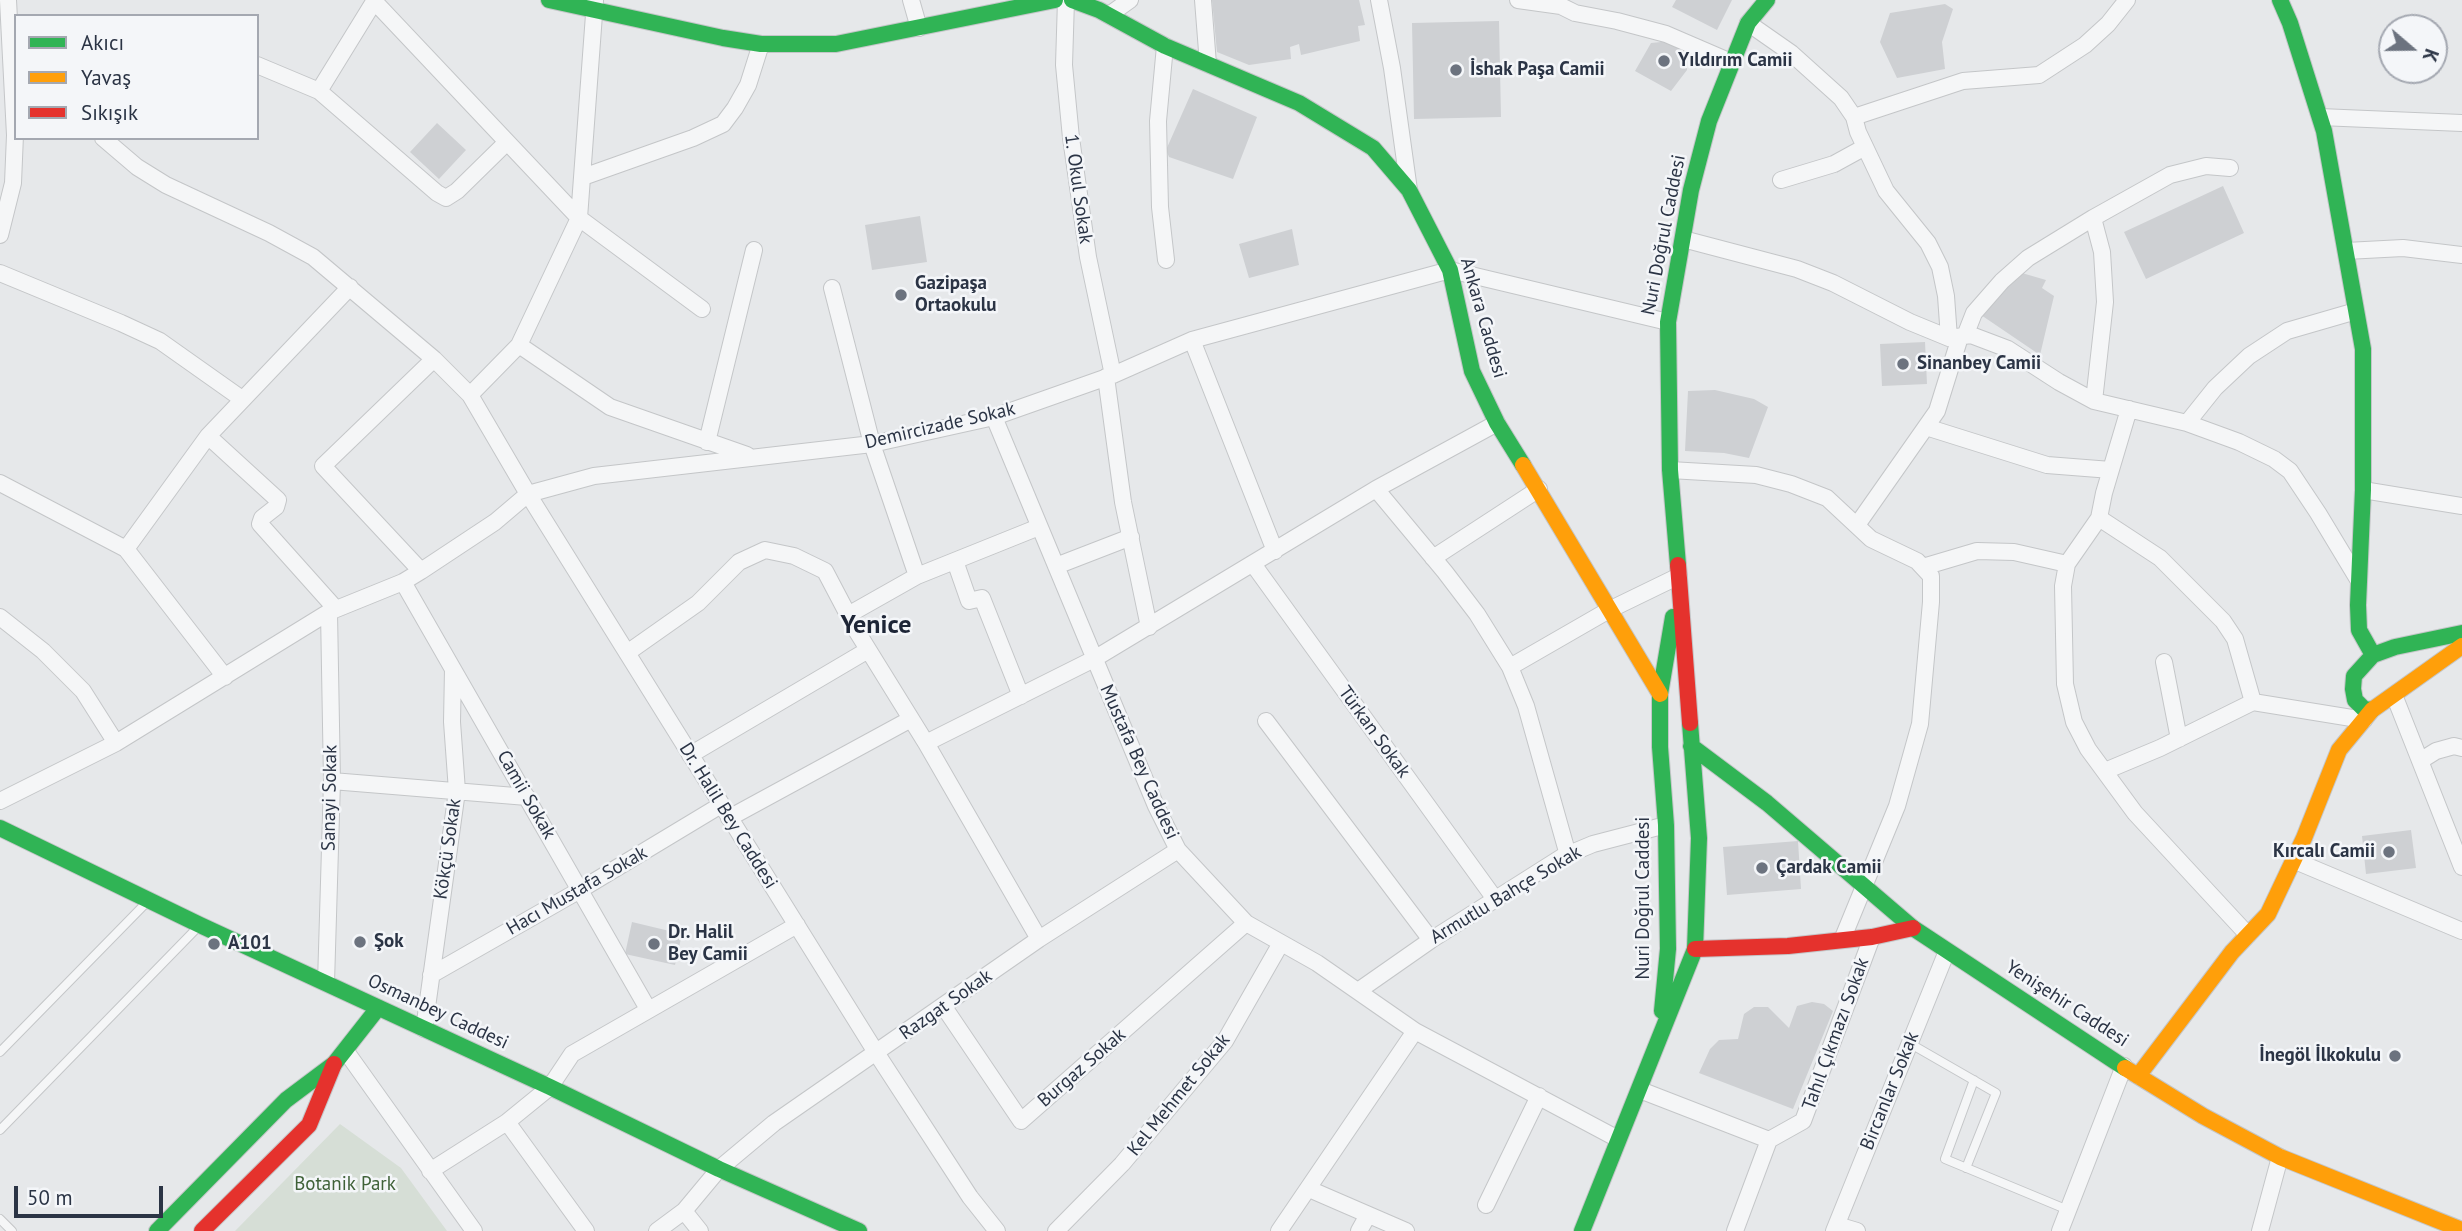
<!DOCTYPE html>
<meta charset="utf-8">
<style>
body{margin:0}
#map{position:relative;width:2462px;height:1231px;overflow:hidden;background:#e6e8ea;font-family:"PT Sans",sans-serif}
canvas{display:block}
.legend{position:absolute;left:14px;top:14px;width:245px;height:126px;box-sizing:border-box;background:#f4f6f9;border:2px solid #a4a8b1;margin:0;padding:9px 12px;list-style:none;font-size:21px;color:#2b3445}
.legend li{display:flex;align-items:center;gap:14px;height:35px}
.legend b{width:35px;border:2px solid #a4a8b1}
.north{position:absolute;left:2378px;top:14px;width:70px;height:70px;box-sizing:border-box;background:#f4f6f9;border:2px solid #a4a8b1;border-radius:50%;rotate:110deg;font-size:19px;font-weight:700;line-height:28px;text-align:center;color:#2b3445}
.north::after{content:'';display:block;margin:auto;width:24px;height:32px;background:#6c737f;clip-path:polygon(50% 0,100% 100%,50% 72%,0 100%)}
.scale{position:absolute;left:14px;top:1186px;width:149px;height:32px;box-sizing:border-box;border:4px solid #2b3445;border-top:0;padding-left:9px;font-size:21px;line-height:24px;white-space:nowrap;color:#2b3445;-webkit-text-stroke:5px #f4f6f9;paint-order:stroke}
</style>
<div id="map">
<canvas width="2462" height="1231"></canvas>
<ul class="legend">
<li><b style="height:9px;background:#30b455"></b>Akıcı</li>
<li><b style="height:9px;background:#ff9f0a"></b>Yavaş</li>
<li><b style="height:9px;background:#e5322d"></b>Sıkışık</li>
</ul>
<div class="north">K</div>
<div class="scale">50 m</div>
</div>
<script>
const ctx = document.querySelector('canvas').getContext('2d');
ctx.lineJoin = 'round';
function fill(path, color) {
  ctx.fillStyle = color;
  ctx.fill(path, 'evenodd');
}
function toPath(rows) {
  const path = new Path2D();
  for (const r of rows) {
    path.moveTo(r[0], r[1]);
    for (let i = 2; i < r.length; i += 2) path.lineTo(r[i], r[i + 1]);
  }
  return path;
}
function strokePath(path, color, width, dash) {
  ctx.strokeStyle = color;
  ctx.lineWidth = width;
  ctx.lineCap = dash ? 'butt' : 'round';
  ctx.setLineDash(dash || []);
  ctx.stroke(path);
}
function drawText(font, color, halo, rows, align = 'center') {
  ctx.font = font + ' "PT Sans",sans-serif';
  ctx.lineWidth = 5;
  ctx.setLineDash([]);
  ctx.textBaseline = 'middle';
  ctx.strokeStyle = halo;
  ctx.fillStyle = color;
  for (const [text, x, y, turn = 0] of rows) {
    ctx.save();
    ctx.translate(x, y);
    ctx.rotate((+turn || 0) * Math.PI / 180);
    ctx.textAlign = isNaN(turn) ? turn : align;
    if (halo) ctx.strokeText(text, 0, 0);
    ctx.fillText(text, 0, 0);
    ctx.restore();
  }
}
const green = toPath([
 [340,1124,401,1168,447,1231,235,1231]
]);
const building = toPath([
 [1212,0,1359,0,1365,25,1358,26,1360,41,1301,55,1299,44,1290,47,1291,59,1249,65,1217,52],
 [1676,0,1732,0,1717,30,1672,7],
 [1945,4,1953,9,1942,42,1945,69,1897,78,1880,42,1890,13],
 [1499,21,1501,117,1414,119,1412,23],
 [1671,41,1687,52,1687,70,1671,91,1635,71,1651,43],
 [1193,89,1257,117,1233,179,1169,157,1166,150],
 [437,123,466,150,439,179,410,152],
 [2223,186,2244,233,2146,279,2124,232],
 [920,216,927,262,872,270,865,225],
 [1292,229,1299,265,1249,278,1239,244],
 [2015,271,2046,280,2042,288,2054,296,2040,355,1981,315],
 [1925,342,1927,384,1882,386,1880,344],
 [1715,390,1754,399,1768,407,1749,458,1724,453,1685,451,1688,391],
 [2411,830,2416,868,2366,874,2362,836],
 [1798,841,1801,889,1727,895,1723,847],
 [632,922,682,934,675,965,625,954],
 [1812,1002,1824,1004,1833,1011,1793,1109,1699,1073,1710,1049,1719,1040,1738,1039,1744,1014,1754,1007,1768,1007,1789,1028,1797,1006]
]);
const lane = toPath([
 [1909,1043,1996,1093,1966,1168],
 [0,1052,147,902],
 [1974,1080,1945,1159,2068,1210],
 [0,1130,198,927],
 [0,1219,12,1231]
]);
const street = toPath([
 [911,0,919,28],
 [1066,0,1064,65,1071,138,1088,257,1113,375],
 [1203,0,1208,64],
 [1379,0,1392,68,1409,190],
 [1518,0,1561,6,1575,13,1617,21,1666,34,1731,62],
 [374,1,579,218,702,309],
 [1109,15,1130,0],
 [1748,23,1791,53,1841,98,1854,117,1858,132,1886,191,1928,243,1940,267,1946,296,1949,338],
 [1165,46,1158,121,1160,207,1166,260],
 [257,65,319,91,437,193,446,198,457,191,507,142],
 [319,91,375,0],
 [1854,117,1963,81,2039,75,2085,45,2108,24,2127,0],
 [2320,117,2462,123],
 [103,138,137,167,166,185,269,233,313,257,434,359,470,395,528,494,877,1054,970,1197,997,1231],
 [583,177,693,138,723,124,735,108,748,85,761,44],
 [1781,180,1834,164,1865,147],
 [0,235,13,183,15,135,8,0],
 [1683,239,1797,269,1833,283,1910,322,1949,338,1971,335,2008,349,2059,382,2094,401,2187,423,2239,442,2274,459,2290,471,2318,513,2359,581],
 [2346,251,2403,248,2462,255],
 [0,273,121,323,160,341,242,399],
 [832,288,872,444,917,576],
 [1965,336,1974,313,2002,281,2028,258,2093,218],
 [1192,340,1275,551],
 [519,345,610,407,747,455],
 [1106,377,1123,502,1149,627],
 [470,395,519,345,579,218,595,1],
 [2094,401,2105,302,2102,252,2093,218,2170,175,2206,166,2230,168],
 [2129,409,2104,493,2099,518,2067,564,2063,586,2065,684,2074,722,2088,749,2135,813,2248,935],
 [994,417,1156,806,1178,850,1246,923,1317,963,1415,1031,1618,1139],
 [2187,423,2215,388,2249,356,2287,331,2356,311],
 [1926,427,2047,465,2111,470],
 [208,436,278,500,276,507,262,518,260,524,336,609],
 [707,442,754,250],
 [1670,470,1756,475,1791,484,1827,498,1871,539,1917,561,1931,576,1931,602,1920,724,1897,806,1842,940],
 [0,483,126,549,225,677],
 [1376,489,1445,572,1477,614,1510,667,1526,706,1568,855],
 [2363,490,2462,506],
 [2099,518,2160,558,2223,621,2235,639,2253,702],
 [1857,525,1937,411,1960,337],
 [126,549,208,436,350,287],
 [1433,558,1539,489],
 [955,561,969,601,982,598,1021,696],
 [1253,564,1495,899],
 [1056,566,1131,537],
 [1923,567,1977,551,2014,552,2067,564],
 [421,571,323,466,434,359],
 [403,582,648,1009],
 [848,615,917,576,1039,527],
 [0,617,43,651,83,691,116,743],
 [627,653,698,603,739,562,765,550,794,556,825,571,856,630,926,743,1039,939],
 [2164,662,2179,739],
 [1510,667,1609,610,1679,576],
 [2394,695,2462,867],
 [1266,721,1431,940],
 [926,743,1094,659,1376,489,1497,423],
 [690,755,868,650],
 [2420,761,2436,751,2454,746,2462,748],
 [2105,771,2160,748,2253,702,2364,720],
 [332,781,527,797],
 [0,801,116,743,329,612,403,582,421,571,495,522,528,494,594,476,872,444,994,417,1113,375,1192,340,1450,270,1668,322],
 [729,818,911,719],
 [2293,860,2462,931],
 [431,975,580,890,721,805],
 [326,983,332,781,329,612],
 [1358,991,1431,940,1562,857,1593,844,1666,825],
 [944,1007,1021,1121,1246,923],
 [424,1029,457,791,452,722,453,669],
 [345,1050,474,1231],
 [1640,1090,1769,1140],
 [507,1122,586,1231],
 [430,1171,507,1122,550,1087,572,1054,797,925],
 [1309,1189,1406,1231],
 [1486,1205,1539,1096],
 [684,1211,700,1231],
 [1837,1225,1857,1231],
 [657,1231,684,1211,719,1169,774,1123,1039,939,1178,850],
 [1056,1231,1122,1164,1225,1041,1281,943],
 [1279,1231,1415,1031],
 [1359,1231,1368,1215],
 [1735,1231,1769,1140,1803,1121,1872,937],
 [1834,1231,1947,951],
 [2060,1231,2124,1066],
 [2260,1231,2280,1157]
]);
const fast = toPath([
 [549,0,723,38,761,44,836,44,1055,0],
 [1072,0,1099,10,1165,46,1299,103,1373,148,1409,190,1450,270,1472,371,1497,423,1523,465],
 [2280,0,2290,23,2324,131,2363,349,2363,490,2358,605,2359,630,2373,655],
 [1678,565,1670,470,1668,322,1691,190,1709,121,1748,23,1767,0],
 [2372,710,2364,709,2355,700,2353,689,2354,676,2373,655,2395,647,2462,633],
 [1691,746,1767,803,1913,928,2125,1068],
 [0,828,200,925,550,1087,719,1169,859,1231],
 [1662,1011,1668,949,1666,825,1660,747,1660,694,1673,617],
 [157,1231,286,1100,334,1064,378,1008],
 [1582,1231,1695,949,1699,838,1690,723]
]);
const slow = toPath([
 [1523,465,1660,694],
 [2125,1068,2203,1116,2280,1157,2462,1230],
 [2138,1076,2232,952,2268,914,2304,838,2339,750,2372,710,2462,646]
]);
const jam = toPath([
 [1678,565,1690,723],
 [1695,949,1788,946,1872,937,1913,928],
 [202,1231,309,1125,334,1064]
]);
const markers = [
 [1664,61,7,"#6c737f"],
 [1456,70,7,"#6c737f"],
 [901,295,7,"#6c737f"],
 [1903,364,7,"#6c737f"],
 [2389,852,7,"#6c737f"],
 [1762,868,7,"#6c737f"],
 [360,942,7,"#6c737f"],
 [214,944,7,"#6c737f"],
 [654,944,7,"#6c737f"],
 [2395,1056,7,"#6c737f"]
];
const poiNames = [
 ["Yıldırım Camii",1678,61],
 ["İshak Paşa Camii",1470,70],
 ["Gazipaşa",915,284],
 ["Ortaokulu",915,306],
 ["Sinanbey Camii",1917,364],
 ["Kırcalı Camii",2375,852,"right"],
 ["Çardak Camii",1776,868],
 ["Dr. Halil",668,933],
 ["Bey Camii",668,955],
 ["Şok",374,942],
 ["A101",228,944],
 ["İnegöl İlkokulu",2381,1056,"right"]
];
const streetNames = [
 ["1. Okul Sokak",1078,189,82],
 ["Nuri Doğrul Caddesi",1664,235,-79],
 ["Ankara Caddesi",1483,318,74],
 ["Demircizade Sokak",940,426,-13],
 ["Türkan Sokak",1374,732,54],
 ["Mustafa Bey Caddesi",1139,762,66],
 ["Camii Sokak",526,795,60],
 ["Sanayi Sokak",330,798,-89],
 ["Dr. Halil Bey Caddesi",728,816,58],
 ["Kökçü Sokak",448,849,-82],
 ["Hacı Mustafa Sokak",577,891,-30],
 ["Armutlu Bahçe Sokak",1506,895,-31],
 ["Nuri Doğrul Caddesi",1644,898,-90],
 ["Yenişehir Caddesi",2067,1004,33],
 ["Razgat Sokak",946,1005,-35],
 ["Osmanbey Caddesi",438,1012,25],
 ["Tahıl Çıkmazı Sokak",1836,1034,-70],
 ["Burgaz Sokak",1082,1068,-41],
 ["Bircanlar Sokak",1890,1091,-68],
 ["Kel Mehmet Sokak",1179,1095,-51]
];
const parkNames = [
 ["Botanik Park",345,1185]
];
const districtNames = [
 ["Yenice",876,626]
];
fill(green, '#d6ded6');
fill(building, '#ced0d3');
strokePath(lane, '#c4c6c8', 10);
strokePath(street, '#c4c6c8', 18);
strokePath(fast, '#c4c6c8', 18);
strokePath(slow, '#c4c6c8', 18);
strokePath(jam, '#c4c6c8', 18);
strokePath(lane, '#f5f6f7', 8);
strokePath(street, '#f5f6f7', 16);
strokePath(fast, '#30b455', 16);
strokePath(slow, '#ff9f0a', 16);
strokePath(jam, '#e5322d', 16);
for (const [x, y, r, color] of markers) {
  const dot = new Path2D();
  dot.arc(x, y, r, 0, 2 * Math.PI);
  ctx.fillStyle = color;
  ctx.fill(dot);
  strokePath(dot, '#f4f6f9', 2.5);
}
drawText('bold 19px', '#2b3445', '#f4f6f9', poiNames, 'left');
drawText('19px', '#2b3445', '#f4f6f9', streetNames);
drawText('19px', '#3f6138', '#f4f6f9', parkNames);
drawText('bold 26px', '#1d2536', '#f4f6f9', districtNames);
</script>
